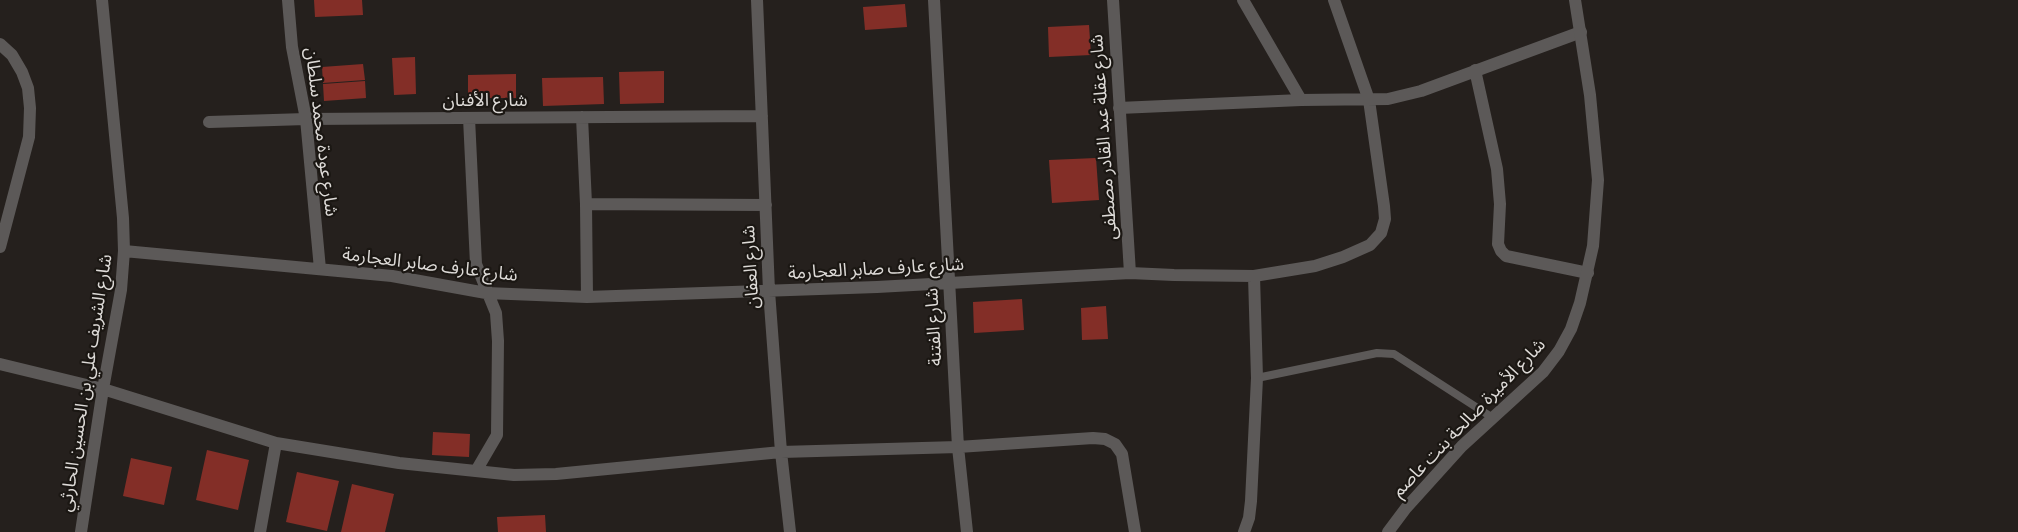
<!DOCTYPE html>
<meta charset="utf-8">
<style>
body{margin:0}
canvas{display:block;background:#25201d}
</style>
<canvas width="2018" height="532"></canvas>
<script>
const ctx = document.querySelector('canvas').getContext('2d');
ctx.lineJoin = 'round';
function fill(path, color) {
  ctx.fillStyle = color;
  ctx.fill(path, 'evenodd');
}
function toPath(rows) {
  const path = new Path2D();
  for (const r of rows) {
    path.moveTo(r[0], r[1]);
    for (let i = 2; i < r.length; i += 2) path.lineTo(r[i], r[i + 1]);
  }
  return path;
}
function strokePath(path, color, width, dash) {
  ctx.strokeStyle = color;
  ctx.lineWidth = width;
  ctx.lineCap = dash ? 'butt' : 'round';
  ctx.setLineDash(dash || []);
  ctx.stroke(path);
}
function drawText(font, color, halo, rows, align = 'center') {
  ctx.font = font + ' Literata,"Noto Sans Arabic",serif';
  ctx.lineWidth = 4.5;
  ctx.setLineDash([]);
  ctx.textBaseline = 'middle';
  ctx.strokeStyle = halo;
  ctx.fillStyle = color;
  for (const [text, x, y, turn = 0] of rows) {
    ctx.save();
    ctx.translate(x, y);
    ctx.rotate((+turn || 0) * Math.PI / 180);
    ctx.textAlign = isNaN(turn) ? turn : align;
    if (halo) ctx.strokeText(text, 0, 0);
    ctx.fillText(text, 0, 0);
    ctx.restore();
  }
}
const building = toPath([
 [314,0,362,0,363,15,315,17],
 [905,4,907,27,865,30,863,7],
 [1089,25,1091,55,1049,57,1048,27],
 [415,57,416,94,394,95,392,58],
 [363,64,365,80,323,83,322,67],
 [664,71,664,103,620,104,619,72],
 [516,74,516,98,468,98,468,75],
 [603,77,604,104,543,106,542,78],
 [365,81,366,98,324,101,323,84],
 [1096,158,1099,200,1052,203,1049,160],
 [1022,299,1024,330,974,333,973,302],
 [1106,306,1108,339,1082,340,1081,308],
 [433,432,470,434,469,457,432,455],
 [207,450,249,460,238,510,196,500],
 [131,458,172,467,164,505,123,496],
 [297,472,339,481,327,531,286,522],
 [352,484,394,494,385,532,341,532],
 [545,515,546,532,498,532,497,517]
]);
const service = toPath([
 [1257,378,1377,353,1394,354,1493,418]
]);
const minor = toPath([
 [288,0,292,47,306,119,320,269],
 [757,0,769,291,781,452,790,532],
 [934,0,958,447,967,532],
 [1113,0,1130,273],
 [1243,0,1301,100],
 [0,44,12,55,22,72,28,88,30,108,29,137,0,247],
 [1475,70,1497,169,1500,204,1498,244,1501,251,1506,256,1588,273],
 [1119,108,1301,100,1388,99,1421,91,1581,32],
 [582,117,586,204,587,297],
 [469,118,476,264,496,313,498,341,497,435,476,471],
 [209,122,306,119,762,116],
 [586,204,766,205],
 [124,251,392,276,486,293,587,297,877,287,1130,273,1174,275,1254,276,1315,266,1343,257,1370,245,1381,233,1385,219,1384,206,1369,100,1334,0],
 [0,364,103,389,276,443,399,463,514,475,556,474,781,452,958,447,1093,438,1105,439,1115,444,1122,454,1135,532],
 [81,532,103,389,121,290,124,251,123,218,102,0],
 [260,532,276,443],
 [1244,532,1249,518,1251,501,1257,378,1254,276]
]);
const tertiary = toPath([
 [1388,532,1406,508,1462,446,1543,372,1559,351,1571,329,1580,303,1593,246,1598,180,1590,95,1575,0]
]);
const streetNames = [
 ["شارع الأفنان",485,101],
 ["شارع عودة محمد سلطان",321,132,83],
 ["شارع عقلة عبد القادر مصطفى",1104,137,-94],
 ["شارع عارف صابر العجارمة",430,265,7],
 ["شارع العفان",751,267,-93],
 ["شارع عارف صابر العجارمة",876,269,-3],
 ["شارع الفتنة",934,327,-93],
 ["شارع الشريف علي بن الحسين الحارثي",86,383,-81],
 ["شارع الأميرة صالحة بنت عاصم",1469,418,-46]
];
fill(building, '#832e27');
strokePath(service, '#5c5958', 8);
strokePath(minor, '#5c5958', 12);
strokePath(tertiary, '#5c5958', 12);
drawText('18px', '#dddad7', '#1b1713', streetNames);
</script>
